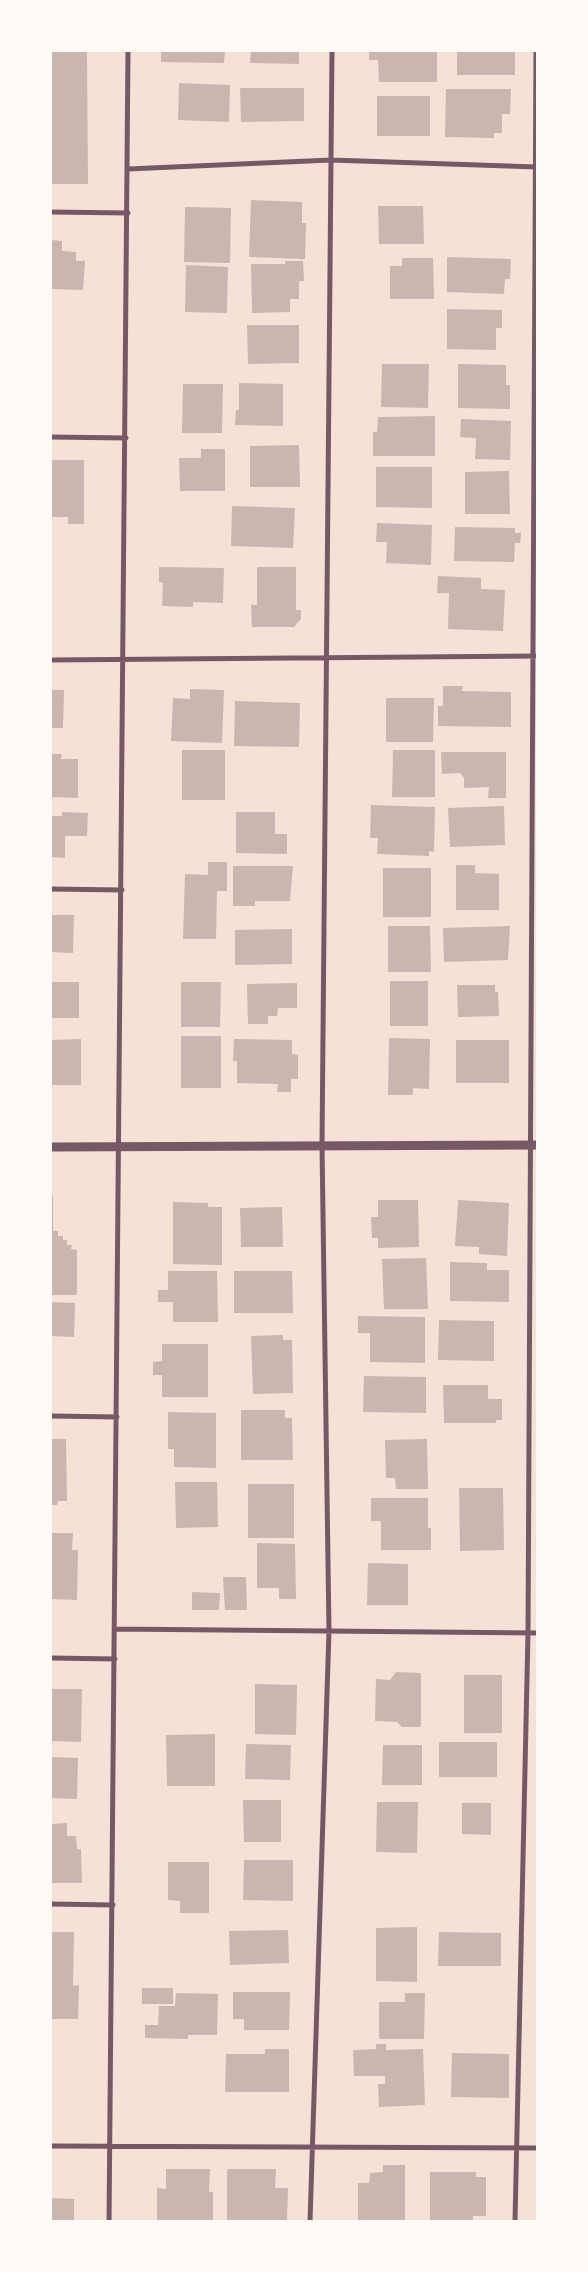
<!DOCTYPE html>
<style>
body{margin:0}
#map{position:relative;width:588px;height:2272px;overflow:hidden;background:#f7e1d7;font-family:"Open Sans",sans-serif}
canvas{display:block}
.frame{position:absolute;inset:0;border:52px solid #fffaf5;pointer-events:none}
</style>
<div id="map">
<canvas width="588" height="2272"></canvas>
<div class="frame"></div>
</div>
<script>
const ctx = document.querySelector('canvas').getContext('2d');
ctx.lineJoin = 'round';
function fill(path, color) {
  ctx.fillStyle = color;
  ctx.fill(path, 'evenodd');
}
function toPath(rows) {
  const path = new Path2D();
  for (const r of rows) {
    path.moveTo(r[0], r[1]);
    for (let i = 2; i < r.length; i += 2) path.lineTo(r[i], r[i + 1]);
  }
  return path;
}
function strokePath(path, color, width, dash) {
  ctx.strokeStyle = color;
  ctx.lineWidth = width;
  ctx.lineCap = dash ? 'butt' : 'round';
  ctx.setLineDash(dash || []);
  ctx.stroke(path);
}
const building = toPath([
 [51,51,87,51,88,184,51,184],
 [161,51,225,51,224,63,161,62],
 [251,51,299,51,299,64,250,63],
 [369,51,437,51,437,82,379,82,378,60,369,60],
 [457,51,515,51,515,75,457,75],
 [179,83,230,85,229,122,178,120],
 [240,88,304,88,304,121,241,122],
 [446,89,511,89,510,114,502,114,502,133,494,133,494,138,445,137],
 [377,96,430,96,430,136,377,136],
 [251,200,302,202,302,223,306,223,305,259,249,257],
 [378,206,423,206,424,244,379,244],
 [185,207,231,208,230,263,184,262],
 [51,240,62,241,62,251,76,252,76,261,85,261,83,290,51,289],
 [447,257,511,259,510,279,505,279,504,294,447,292],
 [402,258,433,258,434,299,390,299,390,266,402,266],
 [285,261,303,261,304,281,299,281,299,299,290,299,290,312,252,313,251,264,285,264],
 [186,265,228,267,227,313,185,312],
 [447,309,502,310,502,328,496,328,496,350,447,349],
 [247,325,299,325,299,363,248,364],
 [382,364,429,364,428,408,381,407],
 [458,364,506,365,506,385,510,385,510,409,458,408],
 [239,383,283,384,283,426,235,425,236,410,239,410],
 [183,384,223,384,222,433,182,433],
 [435,416,435,456,373,456,373,432,377,432,378,417],
 [461,419,511,421,510,460,475,459,476,438,460,437],
 [299,445,300,487,250,487,250,446],
 [201,449,225,449,225,491,180,491,179,458,201,458],
 [51,460,84,460,84,524,68,524,68,517,51,517],
 [376,467,432,467,432,508,376,507],
 [509,471,510,514,465,514,465,472],
 [232,506,295,508,293,548,231,546],
 [377,523,432,525,431,565,386,563,387,542,376,542],
 [455,527,515,528,515,533,521,533,520,543,515,543,514,562,454,561],
 [159,567,224,568,223,603,193,602,193,607,162,606,163,583,159,582],
 [257,567,296,567,296,610,301,610,301,619,294,627,252,627,251,605,257,605],
 [438,576,481,578,481,589,505,590,503,631,448,629,449,593,437,593],
 [443,686,463,686,462,691,511,692,511,727,438,726,438,706,443,706],
 [190,689,224,690,222,743,171,741,173,698,190,699],
 [51,690,64,690,63,728,51,728],
 [386,698,434,698,433,742,386,742],
 [235,701,300,703,299,747,234,746],
 [182,750,225,750,225,800,182,800],
 [393,750,435,750,435,797,392,797],
 [441,752,506,752,506,798,488,798,489,787,464,788,464,778,460,773,442,774],
 [51,754,62,754,61,759,78,759,78,798,51,797],
 [371,805,435,807,434,852,429,851,429,856,377,854,378,838,370,838],
 [504,806,505,845,450,847,448,808],
 [62,812,88,813,87,836,65,836,65,858,51,857,51,816,62,816],
 [236,812,275,812,275,834,287,834,287,854,236,853],
 [208,862,227,862,227,891,217,891,216,939,183,939,185,874,208,875],
 [456,865,475,865,475,873,499,874,499,910,456,910],
 [233,866,293,866,290,901,255,901,255,906,233,906],
 [383,868,431,868,431,917,383,917],
 [51,915,74,915,73,953,51,952],
 [388,926,430,926,431,972,388,972],
 [510,926,508,960,444,962,443,928],
 [292,929,292,964,235,965,235,930],
 [390,981,428,981,428,1026,390,1026],
 [51,982,79,982,79,1018,51,1018],
 [181,982,221,982,220,1027,181,1027],
 [297,983,297,1008,278,1008,277,1016,268,1016,268,1024,248,1024,247,984],
 [457,985,495,985,495,992,498,992,499,1016,458,1017],
 [181,1036,221,1036,221,1088,181,1088],
 [389,1038,430,1039,429,1089,413,1088,413,1095,388,1095],
 [81,1039,81,1085,51,1085,51,1040],
 [234,1039,292,1040,292,1054,298,1055,298,1079,291,1079,291,1092,277,1092,278,1084,237,1083,237,1061,233,1061],
 [456,1040,509,1040,509,1083,456,1083],
 [51,1196,53,1196,53,1231,58,1231,58,1236,63,1236,63,1240,67,1240,67,1245,72,1245,71,1249,77,1250,77,1295,51,1295],
 [378,1200,418,1200,419,1247,378,1248,378,1238,372,1238,371,1217,378,1217],
 [458,1200,509,1203,507,1256,479,1254,479,1247,455,1246],
 [173,1202,208,1203,208,1207,222,1207,222,1265,173,1264],
 [282,1207,283,1247,241,1247,240,1208],
 [426,1258,428,1309,384,1309,382,1259],
 [450,1262,487,1263,487,1270,509,1270,509,1302,450,1301],
 [168,1271,217,1271,218,1322,173,1322,173,1302,158,1302,158,1290,168,1290],
 [234,1271,292,1271,293,1313,234,1313],
 [51,1302,75,1303,74,1337,51,1336],
 [358,1316,425,1317,425,1363,370,1362,370,1333,358,1333],
 [439,1320,494,1321,494,1361,438,1360],
 [283,1335,283,1340,292,1340,293,1393,253,1394,251,1336],
 [162,1344,208,1344,208,1397,162,1397,162,1375,153,1375,153,1362,162,1361],
 [364,1376,426,1377,426,1413,363,1412],
 [443,1385,488,1385,488,1399,502,1399,502,1420,496,1420,496,1423,444,1423],
 [241,1410,285,1410,285,1418,292,1418,293,1460,241,1460],
 [168,1412,216,1413,216,1468,174,1467,174,1449,168,1449],
 [51,1439,66,1439,67,1501,58,1501,57,1505,51,1505],
 [427,1439,428,1489,396,1489,395,1478,386,1478,385,1440],
 [175,1482,217,1482,218,1527,176,1528],
 [248,1484,294,1484,294,1538,248,1538],
 [459,1488,503,1488,504,1550,460,1551],
 [371,1498,428,1498,428,1528,431,1528,431,1550,381,1550,381,1521,371,1521],
 [51,1533,73,1533,72,1550,78,1550,77,1600,51,1599],
 [257,1543,295,1544,296,1599,279,1599,279,1588,257,1588],
 [368,1563,408,1564,408,1605,367,1605],
 [223,1577,246,1577,247,1610,225,1610],
 [192,1592,220,1593,219,1610,192,1610],
 [396,1672,421,1673,421,1727,402,1727,397,1722,375,1721,376,1679,390,1680],
 [464,1675,502,1675,502,1733,464,1733],
 [255,1684,297,1685,296,1735,255,1734],
 [51,1689,82,1689,81,1742,51,1741],
 [215,1734,215,1786,167,1786,166,1735],
 [439,1742,497,1742,497,1777,439,1777],
 [246,1744,291,1745,290,1780,245,1779],
 [383,1745,422,1745,422,1785,382,1785],
 [51,1757,78,1758,77,1799,51,1798],
 [243,1800,281,1800,281,1842,244,1842],
 [377,1802,418,1802,417,1853,376,1852],
 [462,1803,491,1803,491,1835,462,1834],
 [67,1823,67,1836,76,1836,77,1849,81,1849,82,1883,51,1883,51,1824],
 [244,1860,293,1860,293,1901,243,1900],
 [168,1862,209,1862,209,1913,180,1913,180,1901,168,1900],
 [417,1927,417,1982,376,1981,376,1928],
 [288,1930,289,1963,230,1965,229,1931],
 [51,1932,74,1932,73,1986,79,1985,78,2019,51,2019],
 [439,1932,501,1933,501,1966,438,1966],
 [142,1988,173,1988,173,2004,142,2004],
 [233,1992,290,1992,289,2030,244,2030,244,2019,233,2019],
 [176,1993,218,1994,217,2035,188,2035,188,2039,145,2038,145,2025,158,2025,159,2006,175,2006],
 [405,1993,425,1993,424,2039,379,2039,379,2002,405,2002],
 [376,2044,386,2044,386,2050,423,2049,425,2105,379,2107,378,2084,385,2084,385,2076,354,2076,353,2050,376,2049],
 [265,2049,289,2049,289,2092,225,2092,226,2054,265,2054],
 [452,2053,509,2054,509,2098,451,2097],
 [383,2165,405,2165,405,2221,358,2221,358,2183,369,2183,370,2173,383,2172],
 [166,2169,210,2169,209,2192,213,2192,213,2221,157,2221,157,2188,166,2189],
 [227,2169,276,2169,275,2188,288,2188,287,2221,227,2221],
 [430,2172,476,2172,476,2177,486,2177,486,2216,473,2216,473,2221,430,2221],
 [51,2198,74,2199,74,2221,51,2221]
]);
const minor = toPath([
 [128,169,331,160,537,167],
 [51,212,128,213],
 [51,437,126,438],
 [51,660,537,656],
 [51,889,122,890],
 [51,1416,117,1417],
 [115,1629,537,1633],
 [51,1658,115,1659],
 [51,1904,113,1905],
 [51,2146,537,2148],
 [109,2221,128,51],
 [310,2221,329,1631,322,1145,332,51],
 [515,2221,528,1633,536,51]
]);
const tertiary = toPath([
 [51,1147,537,1145]
]);
fill(building, '#ccb4b1');
strokePath(minor, '#755966', 5);
strokePath(tertiary, '#755966', 9);
</script>
